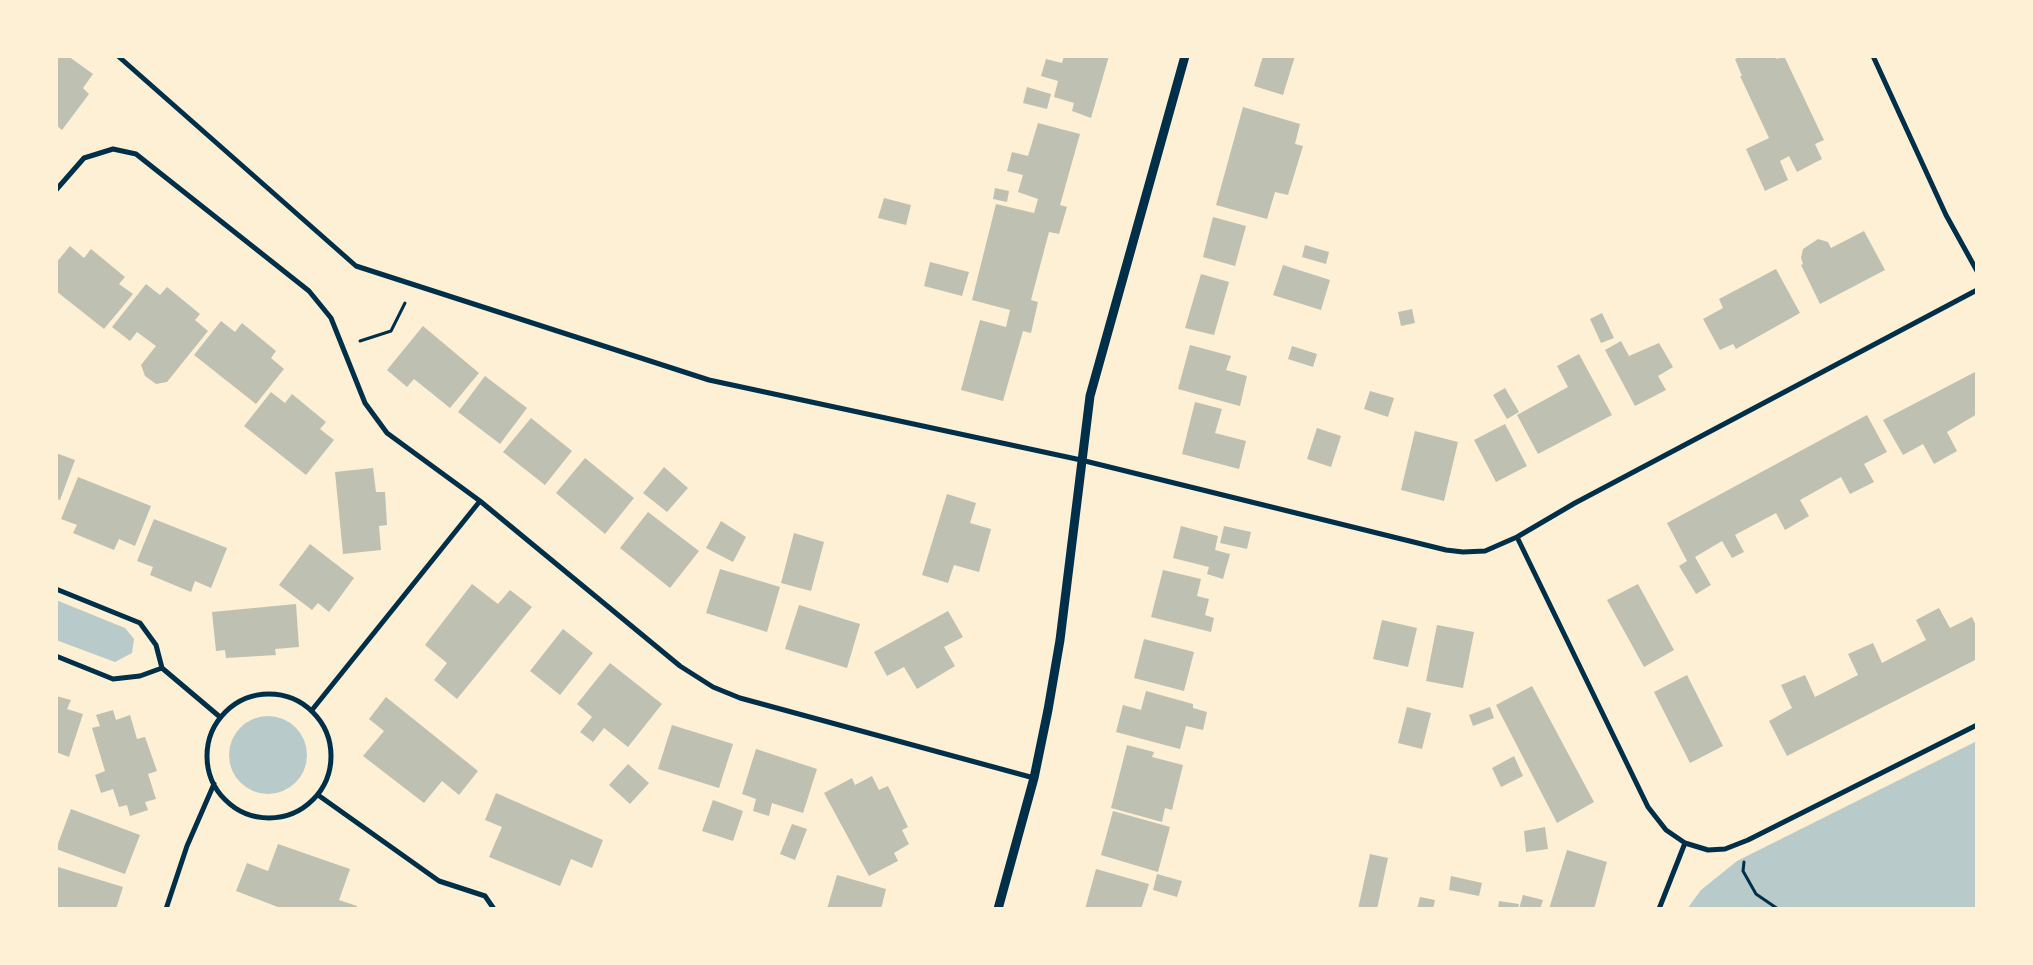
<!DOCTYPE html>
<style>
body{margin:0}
#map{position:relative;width:2033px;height:965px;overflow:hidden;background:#fdf0d5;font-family:"Noto Serif",serif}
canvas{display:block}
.frame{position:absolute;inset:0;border:58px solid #fdf0d5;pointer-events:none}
</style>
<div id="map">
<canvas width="2033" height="965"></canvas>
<div class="frame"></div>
</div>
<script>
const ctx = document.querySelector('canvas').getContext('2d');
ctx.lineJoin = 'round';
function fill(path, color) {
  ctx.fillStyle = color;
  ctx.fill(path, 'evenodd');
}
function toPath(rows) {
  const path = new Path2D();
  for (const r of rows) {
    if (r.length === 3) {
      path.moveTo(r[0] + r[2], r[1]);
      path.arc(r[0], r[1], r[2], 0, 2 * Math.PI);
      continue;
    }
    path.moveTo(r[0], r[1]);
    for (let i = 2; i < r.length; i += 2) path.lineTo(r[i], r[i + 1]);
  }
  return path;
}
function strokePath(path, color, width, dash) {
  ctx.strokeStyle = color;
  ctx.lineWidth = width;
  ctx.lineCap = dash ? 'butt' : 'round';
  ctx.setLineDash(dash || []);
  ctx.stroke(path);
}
const green = toPath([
 [56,600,125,628,134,639,132,653,115,662,56,640],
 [268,755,39],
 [1977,741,1977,909,1687,909,1701,890,1737,861]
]);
const building = toPath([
 [56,56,68,56,93,74,83,88,89,94,62,130,56,125],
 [1064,56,1109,56,1091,118,1072,111,1074,103,1054,97,1058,81,1041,76,1046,59,1062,63],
 [1263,56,1295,56,1283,95,1254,86],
 [1742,56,1775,56,1777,59,1784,56,1824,140,1815,144,1822,159,1797,172,1789,156,1780,161,1788,180,1765,191,1746,149,1769,138,1740,76,1742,76,1735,59],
 [1027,87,1051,94,1047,109,1023,103],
 [1243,107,1300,124,1295,144,1303,146,1288,195,1275,192,1267,219,1216,205],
 [1038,123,1080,134,1060,205,1067,207,1059,234,1049,232,1031,300,1038,302,1031,333,1023,331,1003,401,961,390,980,320,1006,327,1010,310,972,300,996,204,1034,213,1038,199,1018,192,1023,175,1007,171,1012,152,1028,156],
 [995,188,1009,191,1007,202,993,199],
 [884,198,911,205,906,225,878,218],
 [1213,217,1246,226,1235,266,1203,257],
 [1864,231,1885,270,1820,304,1801,265,1803,264,1801,258,1803,249,1818,239,1828,242,1831,248],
 [1305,245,1329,252,1326,264,1302,257],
 [70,246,84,258,91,249,125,277,119,284,133,294,104,329,56,291,56,263],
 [930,262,969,272,962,296,924,286],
 [1283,265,1330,280,1321,310,1273,295],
 [1776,269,1800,313,1736,349,1733,344,1720,350,1703,319,1723,308,1719,299],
 [1201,274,1229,282,1214,335,1185,328],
 [146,284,160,295,167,287,200,314,195,320,208,331,167,382,156,384,145,376,141,365,156,346,137,332,130,341,112,327],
 [1412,309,1415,323,1401,326,1398,312],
 [1602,313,1614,338,1601,343,1590,319],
 [221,321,235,332,242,323,276,351,271,358,284,369,256,404,194,355],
 [423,326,479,373,450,408,414,379,407,387,387,370],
 [1621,341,1629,356,1659,343,1673,367,1658,376,1666,390,1635,406,1605,350],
 [1190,345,1231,356,1226,370,1247,376,1240,406,1178,389],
 [1292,346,1317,354,1313,367,1288,359],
 [1579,354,1612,415,1538,454,1517,415,1568,387,1557,366],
 [1977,371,1977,414,1947,432,1957,451,1934,464,1923,444,1903,455,1883,420],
 [485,376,527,408,500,444,458,412],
 [1505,388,1519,412,1507,419,1493,395],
 [1370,391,1394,398,1388,417,1364,409],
 [271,392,285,403,292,394,326,422,320,429,334,440,306,475,244,426],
 [1195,402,1222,409,1215,433,1246,441,1239,469,1182,454],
 [1867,415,1887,452,1864,464,1874,482,1850,494,1841,477,1800,500,1809,516,1785,530,1776,513,1735,535,1744,552,1732,558,1722,541,1695,557,1711,585,1696,594,1679,566,1687,561,1667,523],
 [531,418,572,451,545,485,503,452],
 [1505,424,1527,466,1496,482,1474,440],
 [1317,428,1341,436,1331,467,1307,459],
 [1415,431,1458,442,1444,501,1401,490],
 [56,453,75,460,60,500,56,499],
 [585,458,634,498,605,534,556,493],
 [664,467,688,488,667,512,643,493],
 [373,468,376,492,385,492,387,525,379,526,381,550,343,554,335,472],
 [78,477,151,506,135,546,119,539,114,550,73,533,77,525,61,519],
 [947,494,976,503,970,523,991,529,979,572,954,565,948,583,922,575],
 [648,512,699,551,670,588,620,548],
 [154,519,227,548,211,588,195,581,191,592,150,575,153,567,137,561],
 [721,521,746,537,733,562,706,548],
 [1181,526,1218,536,1215,550,1230,554,1223,579,1207,574,1209,567,1173,558],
 [1224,526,1251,532,1247,549,1220,543],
 [794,533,824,542,811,591,781,583],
 [310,544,354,578,329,612,318,603,312,610,279,585],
 [720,569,780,587,767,632,706,613],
 [1163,570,1201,579,1197,596,1209,599,1205,615,1214,618,1211,632,1151,617],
 [472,584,498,604,510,590,532,607,457,699,434,680,447,663,425,645],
 [1638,584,1674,650,1644,667,1607,600],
 [296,604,299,647,275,649,276,655,226,658,225,650,216,651,212,612],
 [799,605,860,624,847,668,785,649],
 [1939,608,1950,628,1972,617,1977,628,1977,659,1787,756,1769,721,1792,708,1781,685,1805,675,1815,697,1858,675,1848,654,1873,643,1882,663,1926,640,1916,620],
 [948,611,963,637,944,647,955,666,917,689,904,667,887,676,874,652],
 [1382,620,1417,628,1408,667,1373,659],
 [1437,625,1474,632,1463,688,1426,681],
 [563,629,593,653,560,695,530,671],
 [1144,639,1194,652,1184,691,1134,678],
 [610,663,662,704,628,747,604,728,593,742,580,732,592,717,577,704],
 [1687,675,1723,746,1690,763,1654,692],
 [1532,686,1594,802,1557,823,1496,705],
 [1146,691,1193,704,1193,708,1207,712,1203,730,1186,726,1180,749,1116,732,1123,705,1141,710],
 [56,696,71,700,67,709,83,714,69,757,56,752],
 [386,697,478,771,459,795,442,781,424,803,363,756,384,731,369,719],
 [1407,707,1431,713,1422,749,1398,743],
 [1490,707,1494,718,1473,726,1469,715],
 [113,710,116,720,130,715,137,739,145,737,157,771,148,774,156,799,145,802,148,810,130,816,127,805,119,807,113,789,101,793,95,775,105,771,92,728,100,726,96,715],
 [672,725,733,744,719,788,658,769],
 [1127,745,1154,752,1152,757,1183,765,1172,810,1165,808,1162,822,1111,808],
 [756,749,817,769,803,813,772,803,769,816,753,811,756,799,742,794],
 [1514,756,1523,776,1501,787,1492,768],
 [628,764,649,783,630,804,609,785],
 [872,776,879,790,888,786,908,827,902,830,909,844,894,853,898,861,869,876,824,793,852,778,855,785],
 [496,793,603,840,592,868,571,859,560,886,489,857,502,827,485,820],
 [713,800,743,811,733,841,702,831],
 [71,809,140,835,125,874,56,849],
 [1113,811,1170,827,1158,872,1101,855],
 [792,824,807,829,795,860,780,854],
 [1545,827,1548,849,1526,852,1524,831],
 [278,844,350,869,339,900,357,906,356,909,283,909,236,891,247,863,268,871],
 [1567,850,1607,862,1594,909,1549,909],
 [1370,854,1388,858,1377,909,1358,909],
 [58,867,123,887,116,909,56,909,56,875],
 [1096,869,1149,884,1141,909,1085,909],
 [1157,874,1182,881,1177,897,1153,890],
 [837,875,886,889,881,909,827,909],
 [1451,876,1482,883,1479,896,1449,890],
 [1523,895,1543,900,1540,909,1519,909],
 [1420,897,1435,900,1433,909,1417,909],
 [1499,901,1519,904,1518,909,1498,909]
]);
const path = toPath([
 [360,341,391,331,405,303],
 [1744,862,1743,871,1756,894,1778,909]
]);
const minor = toPath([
 [118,56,356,266,709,380,1081,460,1446,550,1463,552,1485,551,1517,537,1575,503,1977,290],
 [1873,56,1946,215,1977,271],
 [56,190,84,158,113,149,136,154,309,291,331,318,365,403,387,433,480,501,680,666,713,687,740,698,1034,778],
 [1517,537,1648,807,1666,830,1685,843,1708,850,1725,849,1748,840,1977,725],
 [56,589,140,623,156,645,162,668,220,717],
 [56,656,113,679,140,676,162,668],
 [269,756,62],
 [312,710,480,501],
 [318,795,439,881,485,896,494,909],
 [166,909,187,846,214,784],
 [1659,909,1685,843]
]);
const tertiary = toPath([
 [998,909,1034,778,1048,710,1060,640,1090,396,1185,56]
]);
fill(green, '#b9caca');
fill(building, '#bec0b2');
strokePath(path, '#003049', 3);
strokePath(minor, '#003049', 5);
strokePath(tertiary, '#003049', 9);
</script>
